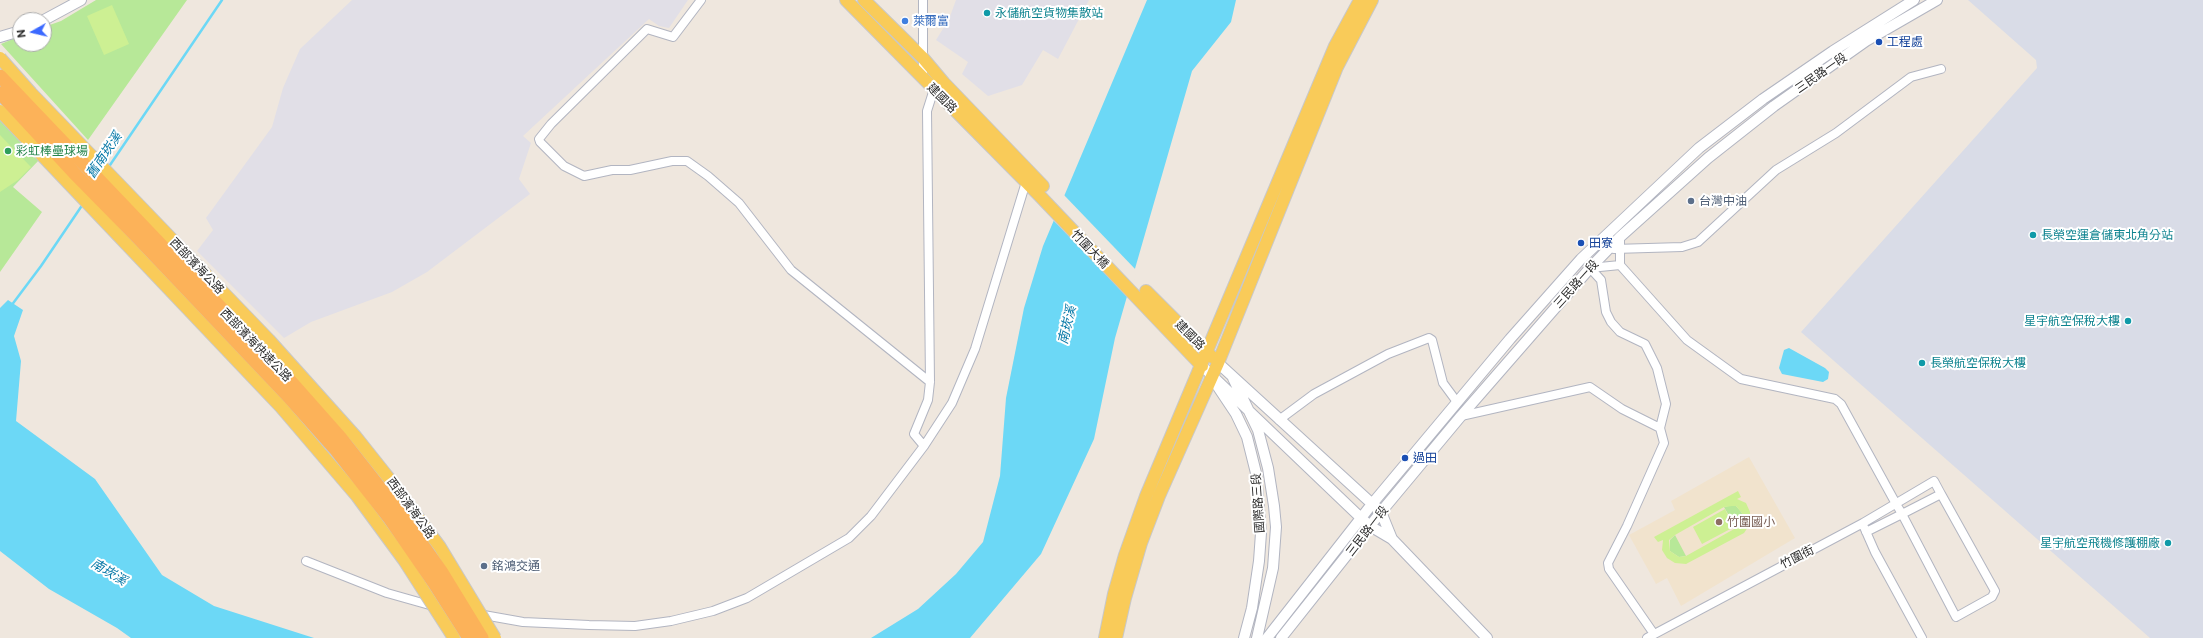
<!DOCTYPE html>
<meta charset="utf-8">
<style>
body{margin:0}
#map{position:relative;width:2203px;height:638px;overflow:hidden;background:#efe7de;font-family:Commissioner,sans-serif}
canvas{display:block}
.north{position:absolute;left:12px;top:12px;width:40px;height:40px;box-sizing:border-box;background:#fff;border:1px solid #ababab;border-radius:50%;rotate:262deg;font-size:11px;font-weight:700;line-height:16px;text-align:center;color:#2c2c2c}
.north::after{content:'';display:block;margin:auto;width:14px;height:18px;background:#3b69ff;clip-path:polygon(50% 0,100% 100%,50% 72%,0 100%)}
</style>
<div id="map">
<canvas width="2203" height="638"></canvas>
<div class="north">N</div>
</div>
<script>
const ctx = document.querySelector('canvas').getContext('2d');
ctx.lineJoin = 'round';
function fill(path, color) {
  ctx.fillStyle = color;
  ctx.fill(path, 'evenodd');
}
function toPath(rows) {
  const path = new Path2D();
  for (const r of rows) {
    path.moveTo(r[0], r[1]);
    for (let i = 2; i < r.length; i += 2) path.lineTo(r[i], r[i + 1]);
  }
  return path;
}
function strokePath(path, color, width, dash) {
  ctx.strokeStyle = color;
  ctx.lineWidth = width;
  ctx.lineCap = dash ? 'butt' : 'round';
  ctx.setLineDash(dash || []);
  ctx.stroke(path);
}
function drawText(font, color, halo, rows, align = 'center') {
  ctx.font = font + ' Commissioner,"Noto Sans TC",sans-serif';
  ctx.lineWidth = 4;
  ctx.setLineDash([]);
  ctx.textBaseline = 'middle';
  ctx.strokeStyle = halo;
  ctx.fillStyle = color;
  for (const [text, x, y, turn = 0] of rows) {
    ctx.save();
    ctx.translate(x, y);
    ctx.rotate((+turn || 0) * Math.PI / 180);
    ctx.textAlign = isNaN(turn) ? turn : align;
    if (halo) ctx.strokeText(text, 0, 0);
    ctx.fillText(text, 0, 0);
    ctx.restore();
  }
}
const industrial = toPath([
 [352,0,688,0,669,28,659,26,649,19,523,136,531,143,519,179,530,194,427,272,392,292,311,322,284,338,197,251,213,230,206,218,272,127,283,88,300,49],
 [956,0,1089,0,1058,59,1043,50,1022,85,988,96,962,74,968,62,936,40,949,19]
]);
const education = toPath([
 [1749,457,1795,538,1681,606,1667,578,1656,584,1629,535,1675,510,1671,501]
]);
const airport = toPath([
 [1968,0,2203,0,2203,638,2150,638,1801,332,2037,68,2036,60]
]);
const green = toPath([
 [96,0,187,0,88,140,1,44,20,36,20,44,44,44,44,27,61,21],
 [0,115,40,159,13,187,42,212,0,272],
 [1729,506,1736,506,1742,513,1743,521,1736,528,1724,507],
 [1675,535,1686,556,1679,557,1670,551,1670,540]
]);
const pitch = toPath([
 [112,5,129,44,104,55,87,16],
 [0,135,31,167,18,180,0,192],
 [1738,491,1741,497,1737,499,1746,503,1750,512,1750,524,1744,533,1686,564,1675,563,1667,558,1662,550,1663,540,1658,542,1654,537],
 [1732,506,1736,506,1742,513,1743,521,1736,528,1686,556,1679,557,1670,551,1669,540,1675,535,1724,507],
 [1725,509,1734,527,1702,544,1693,527]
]);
const water = toPath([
 [1147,0,1236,0,1231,22,1192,71,1115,338,1094,439,1041,554,970,638,871,638,918,609,956,574,983,542,1000,476,1006,398,1024,308,1043,246],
 [8,300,23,310,14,336,21,361,16,421,95,479,162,575,214,606,314,638,131,638,117,628,49,589,0,551,0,308],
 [1789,348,1825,368,1829,372,1828,379,1823,382,1782,374,1779,368,1784,350]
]);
const pier = toPath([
 [1063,194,1137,271,1129,298,1052,219]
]);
const stream = toPath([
 [108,168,222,0],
 [11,306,41,266,83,204]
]);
const minor = toPath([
 [701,0,673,37,647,29,551,124,539,139,540,142,564,166,584,176,612,170,630,170,672,161,687,161,708,176,739,203,791,270,930,382],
 [923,0,923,79],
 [1620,237,1620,265,1687,340,1741,379,1835,399,1841,404,1895,502,1902,514,1956,617,1992,597,1995,591,1941,494,1902,514,1866,532],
 [1614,249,1682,247,1698,242,1776,170,1836,133,1911,77,1941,69],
 [1588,266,1590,268,1620,265],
 [1590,268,1601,280,1606,312,1611,322,1620,332,1645,344,1657,368,1666,404,1660,428],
 [1461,416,1590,387,1622,409,1660,428,1664,443,1627,526,1608,563,1609,569,1654,634],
 [1279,420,1314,394,1388,354,1429,338,1432,340,1443,383,1457,402],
 [924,446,914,434,928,400,930,382,927,111,934,89],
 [1864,527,1875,552,1922,638],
 [306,561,387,593,433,606],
 [478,614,523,622,589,625,635,626,671,621,713,611,747,598,849,538,871,516,924,446,952,403,975,349,1026,182],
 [1647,638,1863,523,1934,481,1941,494]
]);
const tertiary = toPath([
 [44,20,81,0],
 [0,37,20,31],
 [1218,363,1381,512,1392,539],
 [1202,366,1361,518,1370,526,1392,539,1487,638],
 [1233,378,1258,430,1268,468,1274,506,1276,527,1273,568,1257,638],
 [1218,387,1236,414,1247,437,1256,473,1261,533,1259,561,1252,608,1244,638],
 [1267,638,1372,504,1510,339,1581,259,1699,148,1763,99,1833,51,1914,0],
 [1281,638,1381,512,1461,416,1590,268,1620,237,1708,158,1774,106,1866,41,1937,0]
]);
const primary = toPath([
 [846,0,1039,195,1202,366],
 [864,0,923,58,944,83,1043,186],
 [1146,291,1212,357],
 [1105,638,1114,594,1125,555,1146,496,1335,46,1360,0],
 [1116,638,1125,598,1141,543,1159,496,1218,363,1337,67,1372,0]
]);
const primaryBridge = toPath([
 [0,58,31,93,269,340,356,437,387,476,440,547,495,638],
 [0,111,281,407,357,496,404,560,454,638]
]);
const trunkBridge = toPath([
 [0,76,286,376,340,437,402,516,441,571,482,638],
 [0,93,77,176,137,237,286,394,336,450,390,519,434,583,469,638]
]);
const markers = [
 [987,13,4,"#0f9aa8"],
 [905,21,4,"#3f7fe0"],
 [1879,42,4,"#1a4fb4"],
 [8,151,4,"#2e9e5b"],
 [1691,201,4,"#5c6f8a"],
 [2033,235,4,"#0f9aa8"],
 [1581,243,4,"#1a4fb4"],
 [2128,321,4,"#0f9aa8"],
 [1922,363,4,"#0f9aa8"],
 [1405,458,4,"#1a4fb4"],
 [1719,522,4,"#8d6e63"],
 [2168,543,4,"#0f9aa8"],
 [484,566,4,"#5c6f8a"]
];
const cultureNames = [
 ["永儲航空貨物集散站",995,13],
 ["長榮空運倉儲東北角分站",2041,235],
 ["星宇航空保稅大樓",2120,321,"right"],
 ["長榮航空保稅大樓",1930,363],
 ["星宇航空飛機修護棚廠",2160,543,"right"]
];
const shopNames = [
 ["萊爾富",913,21]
];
const transitNames = [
 ["工程處",1887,42],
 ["田寮",1589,243],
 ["過田",1413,458]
];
const streetNames = [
 ["三民路一段",1821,73,-35],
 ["建國路",942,98,45],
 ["竹圍大橋",1090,249,46],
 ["西部濱海公路",197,266,46],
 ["三民路一段",1576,284,-48],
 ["建國路",1190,335,45],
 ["西部濱海快速公路",256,345,46],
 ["國際路三段",1258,503,-94],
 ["西部濱海公路",411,508,54],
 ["三民路一段",1367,531,-52],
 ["竹圍街",1797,557,-27]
];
const leisureNames = [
 ["彩虹棒壘球場",16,151]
];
const serviceNames = [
 ["台灣中油",1699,201],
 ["銘鴻交通",492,566]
];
const educationNames = [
 ["竹圍國小",1727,522]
];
const waterNames = [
 ["舊南崁溪",104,155,-56],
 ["南崁溪",1067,325,-77],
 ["南崁溪",109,572,31]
];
fill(industrial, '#e1dfe7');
fill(education, '#f1e3cd');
fill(airport, '#d9dce7');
fill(green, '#b7e898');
fill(pitch, '#cdf093');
fill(water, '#6cd8f6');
fill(pier, '#efe7de');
strokePath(stream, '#6cd8f6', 2.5);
strokePath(minor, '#b2b5c1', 10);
strokePath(tertiary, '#b2b5c1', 12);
strokePath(primary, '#c8c8c8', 14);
strokePath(minor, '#fff', 8);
strokePath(tertiary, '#fff', 10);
strokePath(primary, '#f9cb59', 12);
strokePath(primaryBridge, '#c8c8c8', 14, []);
strokePath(trunkBridge, '#c8c8c8', 15, []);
strokePath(primaryBridge, '#f9cb59', 12);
strokePath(trunkBridge, '#fcb259', 13);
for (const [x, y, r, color] of markers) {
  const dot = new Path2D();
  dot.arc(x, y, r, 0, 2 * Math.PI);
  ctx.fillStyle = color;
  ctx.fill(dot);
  strokePath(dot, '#fff', 1.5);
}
drawText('12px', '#0d838f', '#fff', cultureNames, 'left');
drawText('12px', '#366cbe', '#fff', shopNames, 'left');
drawText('12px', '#164399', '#fff', transitNames, 'left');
drawText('12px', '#2c2c2c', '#fff', streetNames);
drawText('12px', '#27864d', '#fff', leisureNames, 'left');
drawText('12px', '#4e5e75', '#fff', serviceNames, 'left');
drawText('12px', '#785e54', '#fff', educationNames, 'left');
drawText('italic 13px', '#0678a7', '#fff', waterNames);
</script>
